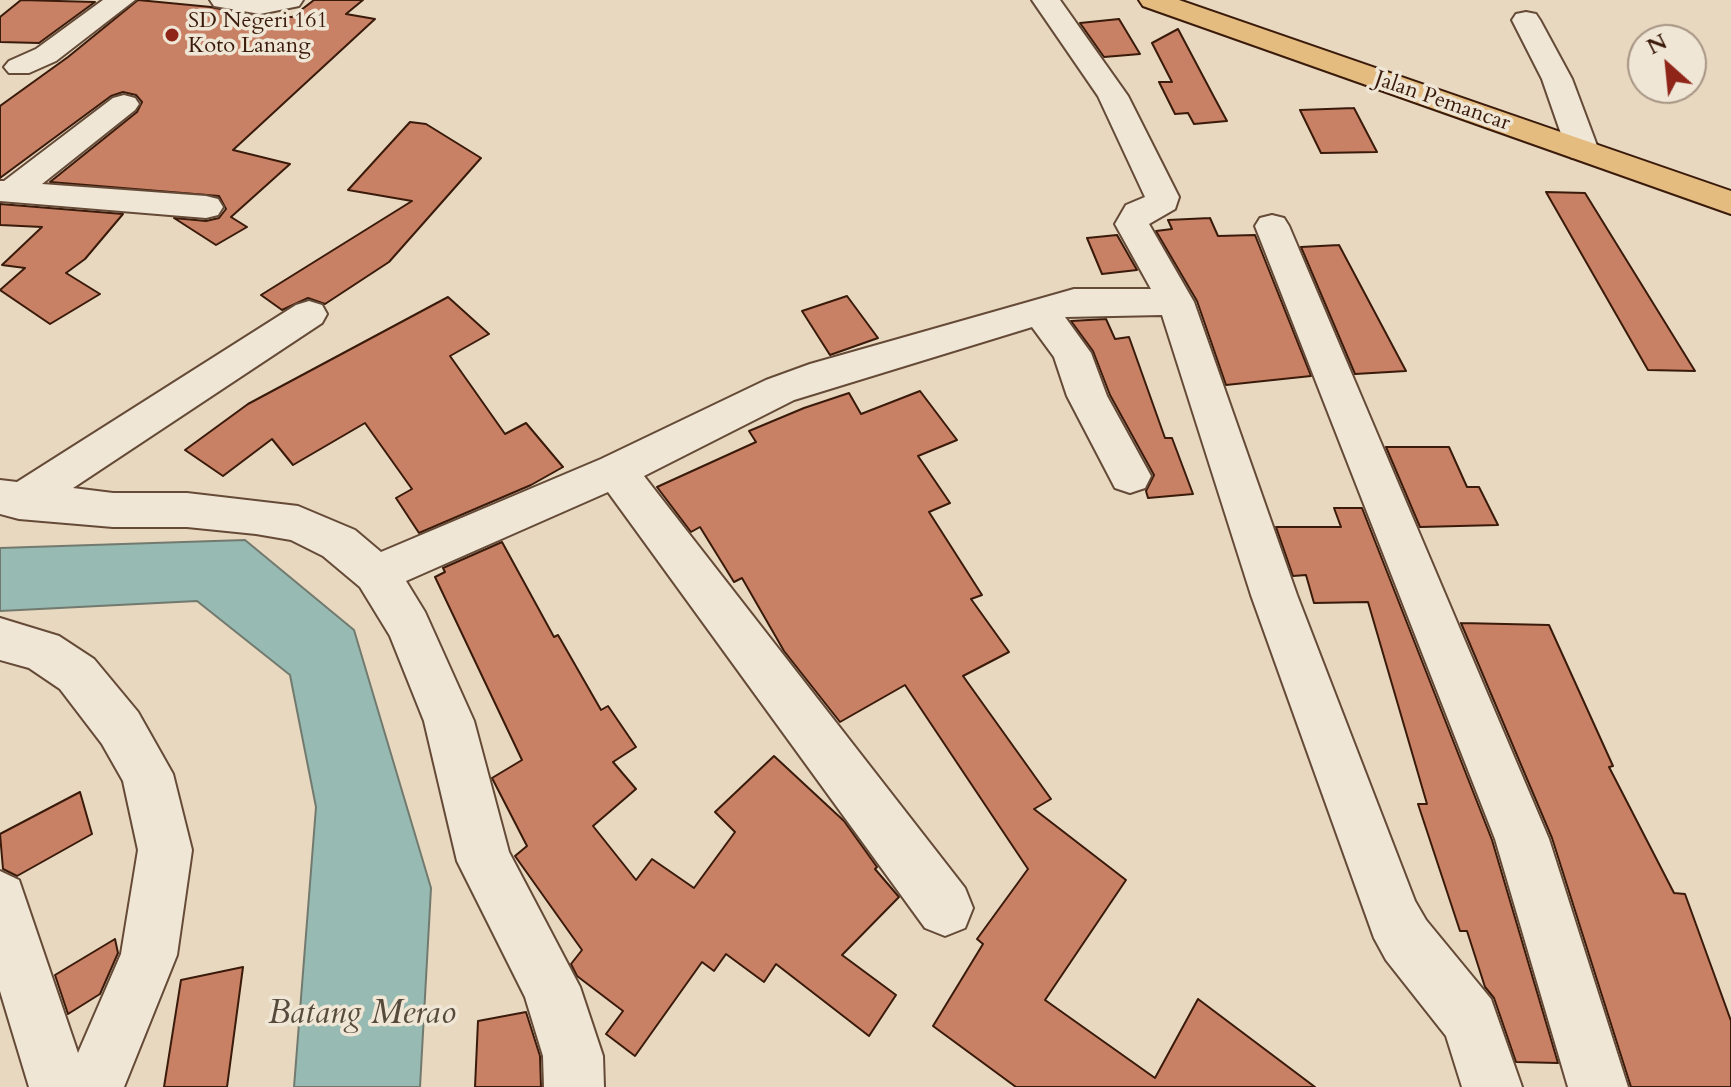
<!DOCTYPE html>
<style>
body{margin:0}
#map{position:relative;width:1731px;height:1087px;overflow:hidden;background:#e7d8bf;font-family:Cardo,serif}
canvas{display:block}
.north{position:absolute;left:1627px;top:24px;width:80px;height:80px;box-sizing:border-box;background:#efe6d5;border:2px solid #a79484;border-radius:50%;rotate:333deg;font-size:22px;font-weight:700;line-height:32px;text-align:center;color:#3a1a0a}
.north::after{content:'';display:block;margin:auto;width:28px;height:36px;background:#8f2418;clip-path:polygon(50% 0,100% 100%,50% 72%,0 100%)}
</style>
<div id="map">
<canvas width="1731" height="1087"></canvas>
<div class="north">N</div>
</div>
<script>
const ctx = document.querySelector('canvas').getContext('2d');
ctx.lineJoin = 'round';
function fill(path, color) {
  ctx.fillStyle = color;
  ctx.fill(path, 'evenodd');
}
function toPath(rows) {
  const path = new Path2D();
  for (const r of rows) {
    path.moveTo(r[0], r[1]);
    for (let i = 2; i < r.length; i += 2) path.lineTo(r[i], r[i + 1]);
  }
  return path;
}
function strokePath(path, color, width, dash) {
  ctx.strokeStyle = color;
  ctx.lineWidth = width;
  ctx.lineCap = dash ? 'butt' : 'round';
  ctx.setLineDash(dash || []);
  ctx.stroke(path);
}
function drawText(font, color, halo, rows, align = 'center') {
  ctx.font = font + ' Cardo,serif';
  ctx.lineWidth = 7;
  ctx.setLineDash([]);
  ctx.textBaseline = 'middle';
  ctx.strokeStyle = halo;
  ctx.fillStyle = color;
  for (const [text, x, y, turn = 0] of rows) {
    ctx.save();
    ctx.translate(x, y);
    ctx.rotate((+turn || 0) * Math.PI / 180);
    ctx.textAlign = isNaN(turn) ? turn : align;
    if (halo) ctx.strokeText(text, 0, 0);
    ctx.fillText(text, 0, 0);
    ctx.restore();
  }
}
const water = toPath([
 [245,540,354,630,431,888,420,1087,294,1087,316,807,290,675,197,601,0,611,0,548,245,540]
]);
const building = toPath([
 [21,0,95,2,39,43,0,42,0,17,21,0],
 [138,0,211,7,259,17,292,17,314,0,363,0,346,14,375,19,233,150,290,164,231,217,247,227,216,245,174,218,206,221,219,218,226,209,219,196,50,182,137,112,142,102,136,95,123,92,111,96,0,178,0,106,68,57,138,0],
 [1119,19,1140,54,1104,57,1080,23,1119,19],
 [1178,29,1214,97,1227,121,1194,124,1188,113,1175,114,1159,82,1172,82,1152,43,1178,29],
 [1354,108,1377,152,1321,153,1300,110,1354,108],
 [410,122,426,124,481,158,389,262,325,304,308,298,282,310,261,295,412,201,348,190,410,122],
 [1546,192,1585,193,1695,371,1648,370,1546,192],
 [0,204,123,214,85,259,66,273,100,294,50,324,0,290,25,268,2,265,42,227,0,225,0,204],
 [1210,218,1218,236,1255,235,1311,376,1226,385,1197,301,1156,231,1172,229,1168,220,1210,218],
 [1117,235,1137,270,1102,274,1087,238,1117,235],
 [1339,245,1406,371,1355,374,1301,247,1339,245],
 [847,296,878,338,830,355,802,311,847,296],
 [448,297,489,334,450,356,505,434,526,423,563,467,531,485,419,533,396,498,412,489,365,423,293,465,272,439,223,476,185,450,248,404,448,297],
 [1106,319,1115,339,1129,337,1165,438,1172,438,1193,494,1148,498,1146,491,1154,475,1110,395,1093,351,1071,321,1106,319],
 [920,391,957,440,918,456,950,503,929,512,982,595,971,599,1009,652,963,676,1051,799,1034,809,1126,880,1045,1000,1155,1078,1198,999,1315,1087,1016,1087,933,1026,983,944,977,939,1028,869,905,685,840,722,784,651,742,578,734,582,700,527,691,532,657,487,756,442,749,431,804,408,849,393,861,414,920,391],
 [1386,447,1449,447,1467,487,1479,487,1498,525,1420,527,1386,447],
 [1334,508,1362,508,1492,840,1558,1063,1516,1062,1494,998,1485,987,1467,931,1460,931,1418,804,1427,804,1368,602,1314,603,1306,575,1293,576,1276,527,1341,527,1334,508],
 [502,542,554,637,558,635,601,710,608,706,636,747,613,762,636,789,593,826,636,880,652,859,694,888,735,832,715,812,774,756,844,821,877,867,875,869,899,897,842,955,896,995,869,1036,776,964,764,982,726,954,714,971,702,962,635,1056,606,1034,623,1011,577,976,571,964,582,950,515,856,527,846,492,778,522,760,435,577,445,572,443,568,502,542],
 [1461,623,1549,625,1613,766,1609,767,1674,893,1685,894,1731,1021,1731,1087,1631,1087,1552,838,1461,623],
 [80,792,92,834,17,876,3,869,0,834,80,792],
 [115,939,118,953,100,994,68,1014,55,975,115,939],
 [243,967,227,1087,164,1087,181,980,243,967],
 [526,1012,540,1056,541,1087,475,1087,478,1021,526,1012]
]);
const minor = toPath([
 [103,0,135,0,56,61,29,73,9,73,4,67,9,61,36,49,103,0],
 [210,0,303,0,299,6,260,14,214,6,210,0],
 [1032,0,1060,0,1128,96,1179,197,1175,209,1149,224,1194,302,1297,595,1415,901,1426,920,1491,999,1522,1087,1462,1087,1446,1036,1386,960,1374,938,1251,595,1162,315,1065,317,1091,353,1107,396,1151,476,1145,488,1130,493,1115,488,1067,396,1054,357,1032,327,794,400,644,476,965,888,973,908,965,928,945,936,925,928,608,492,406,581,425,612,474,721,509,852,580,987,603,1056,604,1087,544,1087,543,1056,525,997,457,861,424,721,390,636,360,587,323,556,291,540,256,534,187,527,113,527,19,519,0,514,0,480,17,482,296,305,309,301,322,305,327,314,322,323,73,488,113,493,187,493,298,506,355,530,381,552,601,459,766,380,810,364,1074,289,1151,289,1115,224,1126,205,1145,197,1098,96,1032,0],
 [1526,12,1536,14,1540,20,1572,79,1599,151,1594,158,1572,158,1567,151,1542,79,1512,20,1516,14,1526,12],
 [124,95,135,98,139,104,135,110,42,184,206,196,218,199,223,207,218,215,206,218,0,201,0,181,4,181,113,98,124,95],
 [1272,215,1284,218,1289,226,1549,839,1628,1087,1568,1087,1495,839,1255,226,1260,218,1272,215],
 [0,618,59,636,94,659,138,712,173,774,192,850,177,955,124,1087,29,1087,0,991,0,871,19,880,78,1053,121,954,138,850,123,781,102,744,60,689,29,668,0,660,0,618]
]);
const major = toPath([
 [1139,0,1179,0,1731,191,1731,214,1143,6,1139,0]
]);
const markers = [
 [172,35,8,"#8f2418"]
];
const farPoinames = [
 ["SD Negeri 161",188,22],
 ["Koto Lanang",188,47]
];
const farStreetnames = [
 ["Jalan Pemancar",1442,102,19]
];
const nearWaternames = [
 ["Batang Merao",362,1015]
];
fill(water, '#97bab2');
strokePath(water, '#727a6f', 2);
fill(building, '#c88165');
strokePath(building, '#3a1a0a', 2);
strokePath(minor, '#654a37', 4);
strokePath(major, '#3a1a0a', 4);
fill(minor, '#efe6d5');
fill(major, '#e4bc80');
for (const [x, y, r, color] of markers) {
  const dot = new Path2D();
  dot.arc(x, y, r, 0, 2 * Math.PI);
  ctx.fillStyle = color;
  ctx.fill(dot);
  strokePath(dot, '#efe6d5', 3);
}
drawText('22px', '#3a1a0a', '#efe6d5', farPoinames, 'left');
drawText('22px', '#3a1a0a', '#efe6d5', farStreetnames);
drawText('italic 34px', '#564a3c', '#efe6d5', nearWaternames);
</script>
